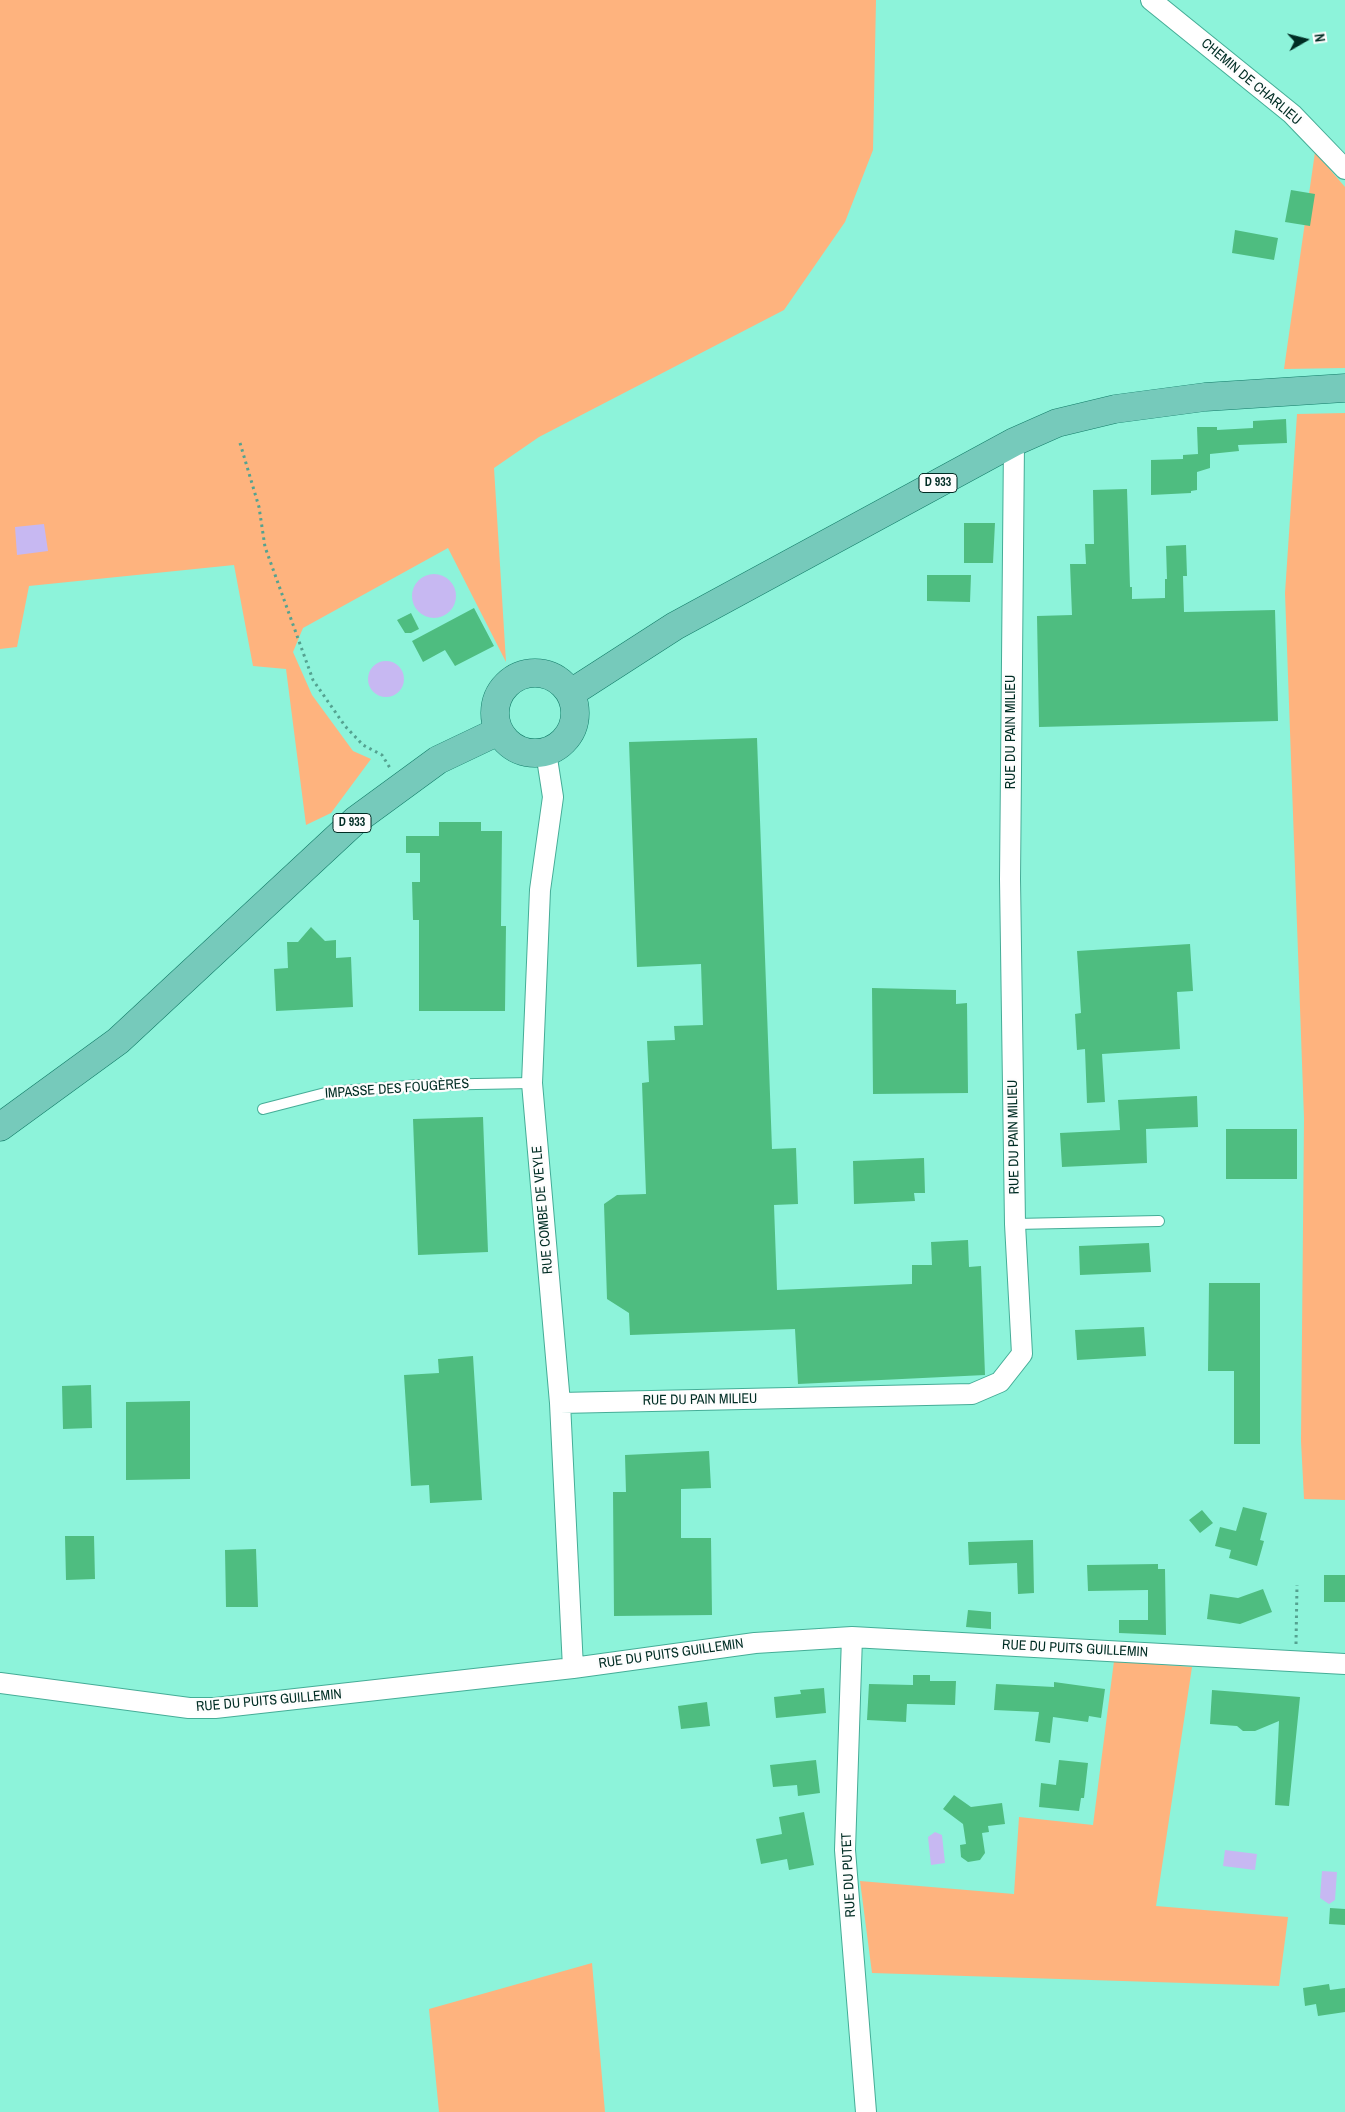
<!DOCTYPE html>
<meta charset="utf-8">
<style>
body{margin:0}
#map{position:relative;width:1345px;height:2112px;overflow:hidden;background:#8df3da;font-family:"Archivo Narrow",sans-serif}
canvas{display:block}
.north{position:absolute;left:1280px;top:15px;width:50px;height:50px;-webkit-text-stroke:4px #fdfdfd;paint-order:stroke;rotate:82deg;font-size:14px;font-weight:700;line-height:20px;text-align:center;color:#002d24}
.north::after{content:'';display:block;margin:auto;width:18px;height:22px;background:#002d24;clip-path:polygon(50% 0,100% 100%,50% 72%,0 100%)}
</style>
<div id="map">
<canvas width="1345" height="2112"></canvas>
<div class="north">N</div>
</div>
<script>
const ctx = document.querySelector('canvas').getContext('2d');
ctx.lineJoin = 'round';
function fill(path, color) {
  ctx.fillStyle = color;
  ctx.fill(path, 'evenodd');
}
function toPath(rows) {
  const path = new Path2D();
  for (const r of rows) {
    if (r.length === 3) {
      path.moveTo(r[0] + r[2], r[1]);
      path.arc(r[0], r[1], r[2], 0, 2 * Math.PI);
      continue;
    }
    path.moveTo(r[0], r[1]);
    for (let i = 2; i < r.length; i += 2) path.lineTo(r[i], r[i + 1]);
  }
  return path;
}
function strokePath(path, color, width, dash) {
  ctx.strokeStyle = color;
  ctx.lineWidth = width;
  ctx.lineCap = dash ? 'butt' : 'round';
  ctx.setLineDash(dash || []);
  ctx.stroke(path);
}
function drawText(font, color, halo, rows, align = 'center') {
  ctx.font = font + ' "Archivo Narrow",sans-serif';
  ctx.lineWidth = 4.5;
  ctx.setLineDash([]);
  ctx.textBaseline = 'middle';
  ctx.strokeStyle = halo;
  ctx.fillStyle = color;
  for (const [text, x, y, turn = 0] of rows) {
    ctx.save();
    ctx.translate(x, y);
    ctx.rotate((+turn || 0) * Math.PI / 180);
    ctx.textAlign = isNaN(turn) ? turn : align;
    if (halo) ctx.strokeText(text, 0, 0);
    ctx.fillText(text, 0, 0);
    ctx.restore();
  }
}
const green = toPath([
 [0,0,876,0,873,150,845,222,784,310,539,437,494,468,506,662,448,548,303,628,293,652,312,695,353,751,371,759,331,813,306,825,286,669,253,666,234,565,29,586,17,647,0,649],
 [1315,152,1345,187,1345,368,1284,369],
 [1345,413,1345,1500,1304,1499,1301,1441,1304,1118,1285,593,1297,414],
 [1114,1661,1192,1667,1156,1906,1288,1917,1279,1986,872,1973,860,1881,1014,1894,1019,1817,1093,1825],
 [592,1963,605,2112,439,2112,429,2009]
]);
const water = toPath([
 [44,524,48,551,17,555,15,527],
 [434,596,22],
 [386,679,18],
 [935,1832,942,1835,945,1863,931,1865,928,1837],
 [1225,1850,1257,1854,1255,1870,1223,1866],
 [1322,1871,1337,1872,1335,1900,1329,1904,1320,1898]
]);
const building = toPath([
 [1291,190,1315,194,1310,226,1285,222],
 [1235,230,1278,238,1274,260,1232,253],
 [1286,419,1287,443,1238,445,1239,451,1210,454,1210,468,1197,472,1197,490,1191,491,1191,493,1151,495,1151,460,1183,459,1183,455,1198,454,1197,427,1217,427,1217,430,1253,428,1253,421],
 [1127,489,1130,587,1132,587,1132,599,1165,598,1165,579,1167,579,1166,546,1186,545,1187,576,1183,576,1184,612,1275,610,1278,721,1039,727,1037,616,1072,615,1070,564,1086,564,1085,544,1094,544,1093,490],
 [964,523,995,523,993,563,964,563],
 [927,575,971,575,970,602,927,601],
 [474,608,494,646,455,666,445,650,423,662,412,641],
 [411,613,419,629,411,633,405,633,397,620],
 [757,738,772,1149,796,1148,798,1204,774,1205,777,1290,912,1284,912,1265,932,1265,931,1242,968,1240,969,1267,981,1266,985,1375,798,1384,795,1329,630,1335,629,1313,607,1299,604,1204,617,1195,646,1194,642,1083,649,1082,647,1041,675,1040,674,1026,703,1025,701,964,637,967,629,742],
 [439,822,481,822,481,831,502,831,501,926,506,926,505,1011,419,1011,419,920,413,920,412,882,420,882,420,853,406,853,406,836,439,836],
 [311,927,325,941,336,940,336,958,351,957,353,1007,276,1011,274,969,288,968,287,942,298,942],
 [1190,944,1193,991,1177,992,1180,1049,1102,1054,1105,1102,1087,1103,1085,1049,1077,1050,1075,1014,1081,1013,1077,951],
 [872,988,956,990,956,1004,967,1003,968,1093,873,1094],
 [1197,1096,1198,1127,1146,1129,1147,1163,1062,1167,1060,1133,1120,1130,1118,1100],
 [483,1117,488,1252,418,1255,413,1119],
 [1226,1129,1297,1129,1297,1179,1226,1179],
 [924,1158,925,1193,914,1193,915,1201,854,1204,853,1161],
 [1149,1243,1151,1272,1080,1275,1079,1246],
 [1209,1283,1260,1283,1260,1444,1234,1444,1234,1371,1208,1371],
 [1144,1327,1146,1356,1077,1360,1075,1330],
 [473,1356,482,1500,430,1503,429,1485,411,1486,404,1375,439,1373,438,1359],
 [91,1385,92,1428,63,1429,62,1386],
 [190,1401,190,1479,126,1480,126,1402],
 [709,1451,711,1488,681,1489,681,1538,711,1538,712,1615,614,1616,613,1492,626,1492,625,1455],
 [1243,1507,1267,1513,1260,1540,1264,1541,1257,1566,1229,1558,1231,1550,1215,1546,1220,1527,1236,1531],
 [1202,1510,1213,1523,1200,1533,1189,1520],
 [65,1536,94,1536,95,1579,66,1580],
 [1033,1540,1034,1593,1018,1594,1017,1563,969,1565,968,1542],
 [256,1549,258,1607,226,1607,225,1550],
 [1158,1564,1158,1569,1165,1569,1166,1635,1119,1633,1119,1620,1148,1620,1148,1590,1088,1591,1087,1565],
 [1324,1575,1345,1575,1345,1602,1324,1602],
 [1263,1589,1272,1612,1240,1624,1207,1619,1210,1594,1238,1598],
 [968,1610,991,1612,991,1629,966,1627],
 [913,1675,930,1675,930,1681,956,1681,955,1705,907,1704,906,1722,867,1720,869,1684,913,1685],
 [1054,1682,1105,1689,1101,1718,1089,1716,1088,1722,1053,1717,1050,1743,1035,1741,1039,1712,994,1710,996,1684,1054,1687],
 [824,1688,826,1713,776,1718,774,1697,801,1694,800,1690],
 [1212,1690,1300,1697,1289,1806,1275,1805,1279,1721,1255,1731,1243,1731,1237,1726,1210,1724],
 [707,1702,710,1726,681,1729,678,1706],
 [816,1760,820,1793,798,1796,797,1785,773,1787,770,1765],
 [1059,1760,1088,1763,1084,1798,1081,1798,1079,1811,1039,1807,1041,1783,1056,1785],
 [954,1795,971,1807,1002,1803,1005,1824,988,1826,989,1832,982,1833,985,1853,980,1860,968,1862,961,1857,960,1845,966,1844,963,1824,943,1809],
 [804,1812,814,1865,789,1870,787,1859,761,1864,756,1839,782,1834,779,1817],
 [1330,1908,1345,1909,1345,1925,1329,1924],
 [1329,1984,1330,1990,1345,1988,1345,2012,1318,2016,1316,2004,1305,2006,1303,1988]
]);
const path = toPath([
 [240,443,259,507,265,547,313,680,345,726,363,745,382,755,390,768],
 [1296,1644,1297,1585]
]);
const lane = toPath([
 [263,1109,329,1092,421,1085,532,1083],
 [1015,1224,1159,1221]
]);
const street = toPath([
 [1151,0,1292,114,1345,169],
 [546,752,553,797,540,890,532,1083,560,1403,573,1668],
 [560,1403,972,1394,1000,1382,1022,1354,1015,1224,1010,879,1014,442],
 [852,1637,845,1850,866,2112],
 [0,1683,189,1708,215,1708,573,1668,755,1643,852,1637,1345,1664]
]);
const primary = toPath([
 [535,713,40],
 [571,693,675,626,1014,442,1057,423,1115,409,1205,397,1345,388],
 [0,1127,118,1041,356,820,438,760,499,731]
]);
const shields = [
 [938,483,38],
 [352,823,38]
];
const shieldNames = [
 ["D 933",938,483],
 ["D 933",352,823]
];
const streetNames = [
 ["CHEMIN DE CHARLIEU",1251,82,40],
 ["RUE DU PAIN MILIEU",1011,732,-90],
 ["IMPASSE DES FOUGÈRES",397,1089,-4],
 ["RUE DU PAIN MILIEU",1014,1137,-91],
 ["RUE COMBE DE VEYLE",543,1210,-95],
 ["RUE DU PAIN MILIEU",700,1400,-1],
 ["RUE DU PUITS GUILLEMIN",1075,1649,3],
 ["RUE DU PUITS GUILLEMIN",671,1654,-8],
 ["RUE DU PUITS GUILLEMIN",269,1701,-5],
 ["RUE DU PUTET",849,1875,-93]
];
fill(green, '#feb37e');
fill(water, '#c7b8f2');
fill(building, '#4ebd80');
strokePath(lane, '#45ad97', 12);
strokePath(street, '#45ad97', 22);
strokePath(primary, '#127c68', 29);
strokePath(path, '#54a290', 3, [2.5, 4]);
strokePath(lane, '#fff', 10);
strokePath(street, '#fff', 20);
strokePath(primary, '#76cabb', 28);
for (const [x, y, w] of shields) {
  const box = new Path2D();
  box.roundRect(x - w / 2, y - 9.5, w, 19, 4);
  ctx.fillStyle = '#fdfdfd';
  ctx.fill(box);
  strokePath(box, '#002d24', 1);
}
drawText('bold 12px', '#002d24', null, shieldNames);
drawText('14px', '#002d24', '#fdfdfd', streetNames);
</script>
